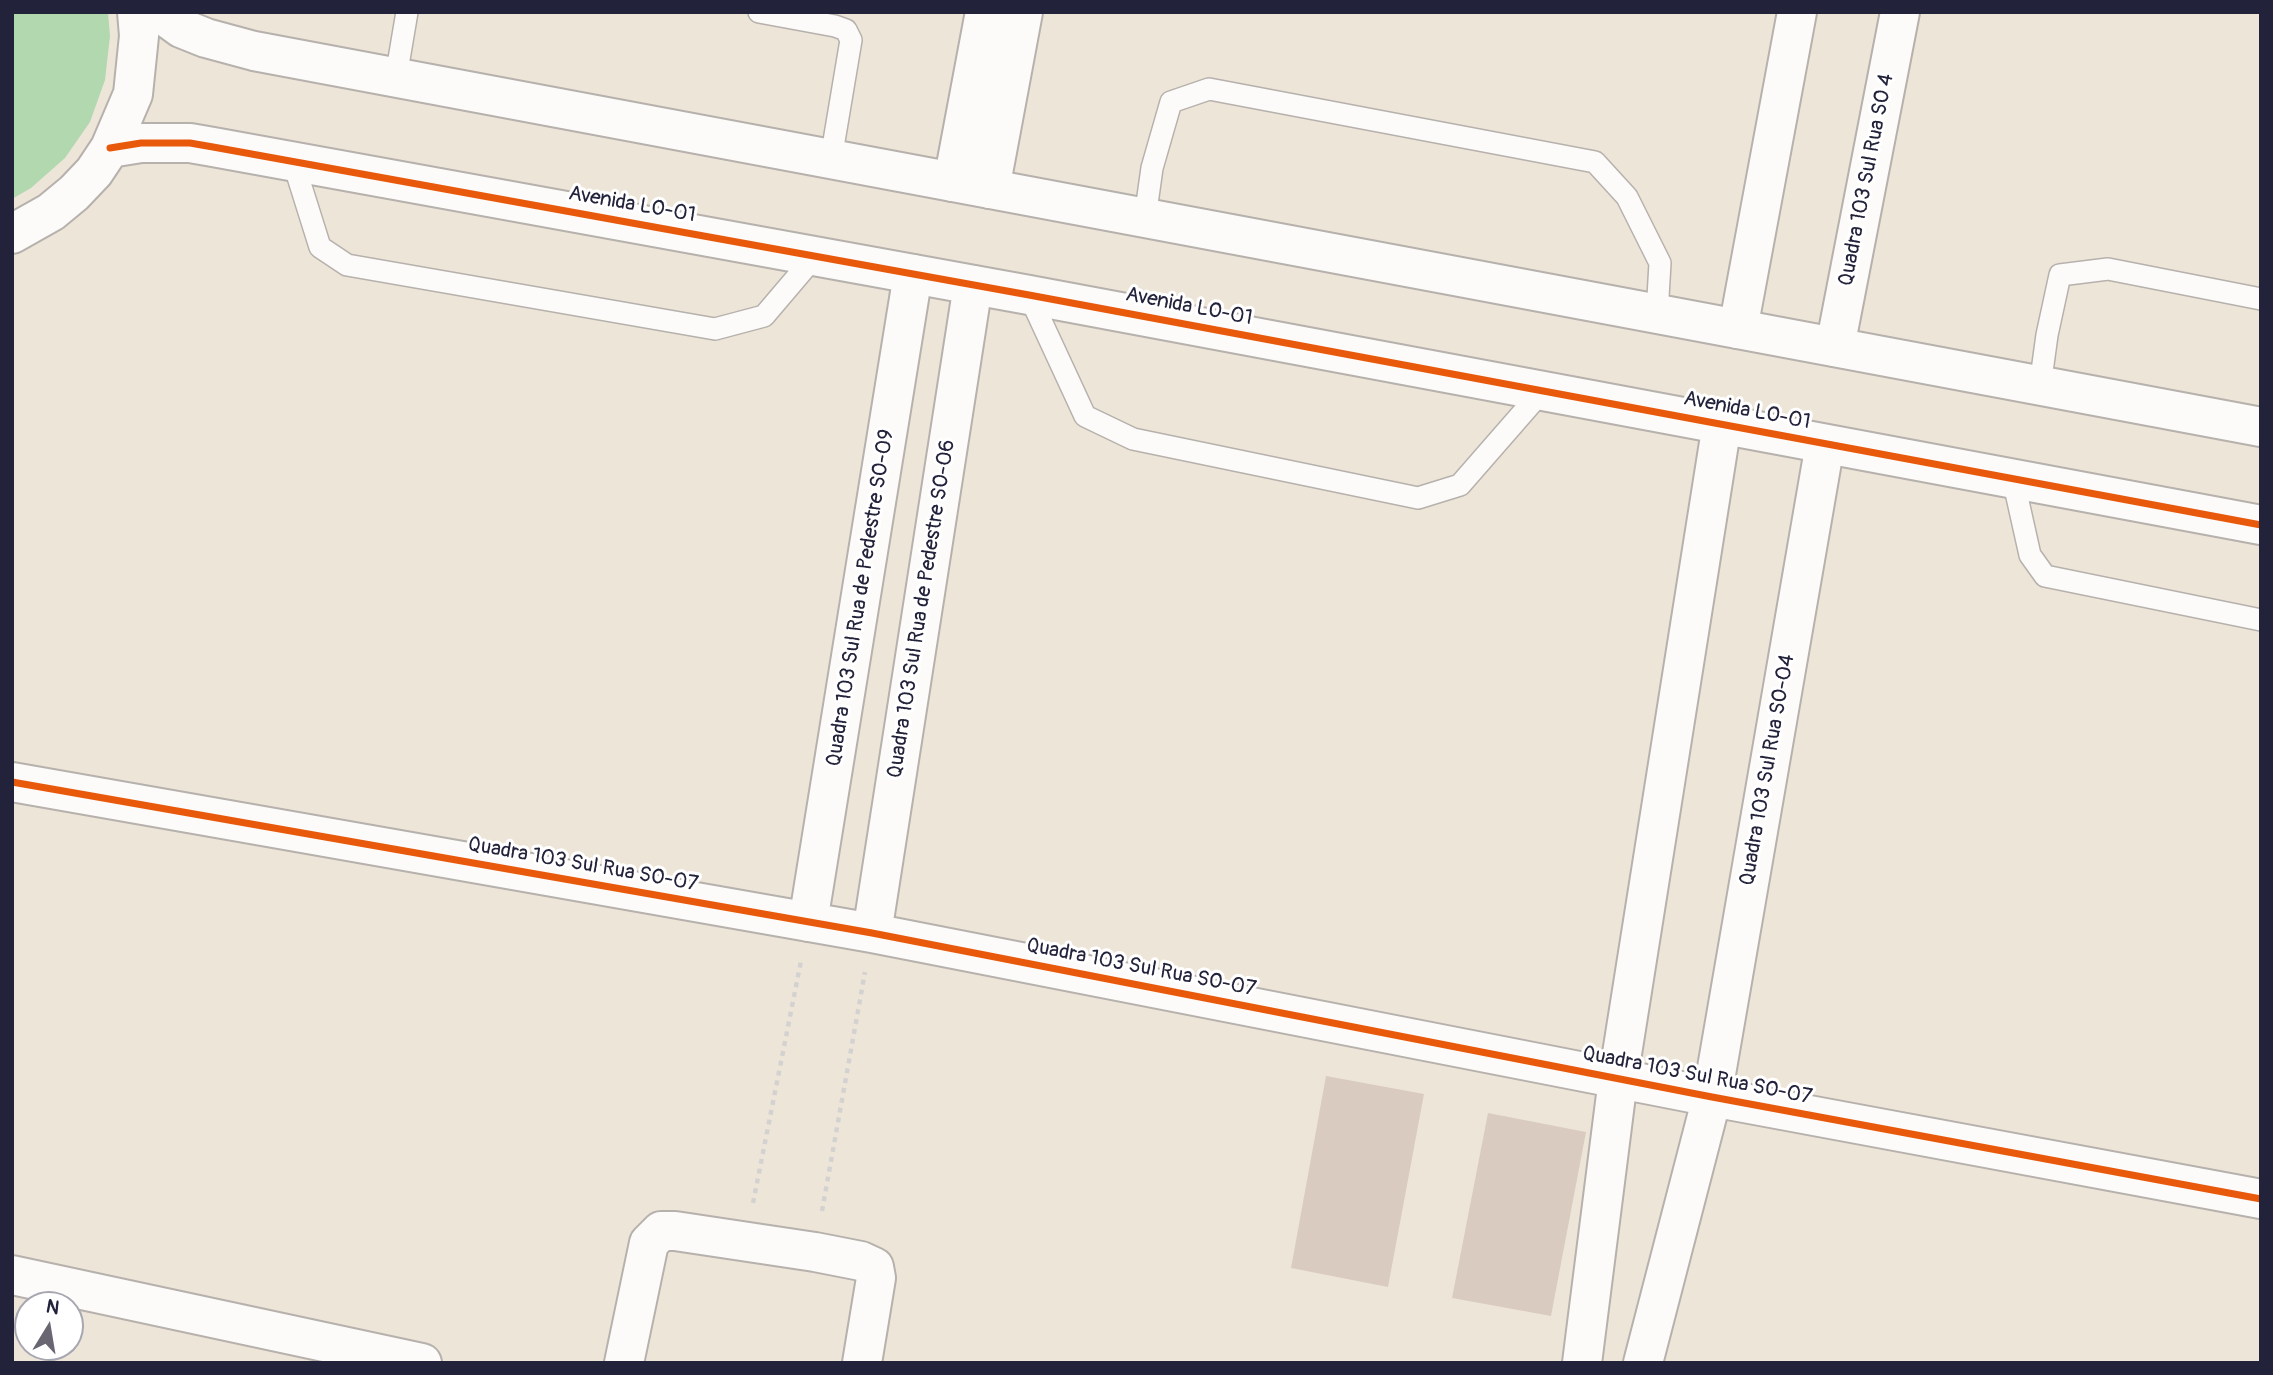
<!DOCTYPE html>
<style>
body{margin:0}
#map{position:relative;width:2273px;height:1375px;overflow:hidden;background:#eee5d9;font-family:Pangolin,sans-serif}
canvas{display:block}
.frame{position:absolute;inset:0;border:14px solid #22223b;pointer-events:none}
.north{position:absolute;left:14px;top:1291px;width:70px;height:70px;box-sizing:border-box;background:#fff;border:2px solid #a7a7b1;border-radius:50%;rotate:11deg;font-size:19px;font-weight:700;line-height:28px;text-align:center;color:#22223b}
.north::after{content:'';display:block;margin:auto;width:24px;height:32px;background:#696672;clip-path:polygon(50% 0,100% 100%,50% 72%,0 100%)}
</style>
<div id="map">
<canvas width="2273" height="1375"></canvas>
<div class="frame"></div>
<div class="north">N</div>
</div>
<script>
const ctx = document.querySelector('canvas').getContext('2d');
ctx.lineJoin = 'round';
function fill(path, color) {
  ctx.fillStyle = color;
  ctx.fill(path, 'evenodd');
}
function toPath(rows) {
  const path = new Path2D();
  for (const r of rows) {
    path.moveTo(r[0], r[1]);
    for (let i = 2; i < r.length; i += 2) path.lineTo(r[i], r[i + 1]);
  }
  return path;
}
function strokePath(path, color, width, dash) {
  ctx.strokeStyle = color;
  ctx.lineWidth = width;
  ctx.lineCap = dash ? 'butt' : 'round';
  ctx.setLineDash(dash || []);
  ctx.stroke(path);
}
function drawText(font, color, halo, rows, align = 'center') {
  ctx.font = font + ' Pangolin,sans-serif';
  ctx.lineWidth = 6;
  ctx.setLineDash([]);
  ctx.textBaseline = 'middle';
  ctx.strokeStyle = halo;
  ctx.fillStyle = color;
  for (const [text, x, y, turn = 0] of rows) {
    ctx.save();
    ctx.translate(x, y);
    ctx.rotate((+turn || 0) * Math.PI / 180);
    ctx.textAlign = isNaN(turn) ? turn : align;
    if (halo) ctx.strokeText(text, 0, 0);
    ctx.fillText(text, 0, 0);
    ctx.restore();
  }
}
const green = toPath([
 [12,12,108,12,110,36,105,80,90,122,65,158,31,188,12,199]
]);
const building = toPath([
 [1326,1076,1424,1094,1388,1287,1291,1268],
 [1488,1113,1586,1132,1551,1316,1452,1298]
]);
const path = toPath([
 [753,1203,801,961],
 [822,1211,865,972]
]);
const service = toPath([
 [759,12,835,26,846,30,851,40,831,159],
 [396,77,407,12],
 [293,161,320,247,347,265,715,329,764,316,815,256],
 [1145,218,1152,168,1171,102,1209,89,1595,162,1627,197,1660,263,1657,314],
 [1029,295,1085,416,1133,439,1418,498,1460,485,1542,391],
 [2040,386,2047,335,2060,275,2108,269,2261,299],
 [2013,479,2030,555,2045,576,2261,620]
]);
const minor = toPath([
 [953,182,985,12],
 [990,189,1023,12],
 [1738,329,1797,12],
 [1835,347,1900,12],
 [12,782,872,933,1712,1097,2261,1199],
 [808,922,913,274],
 [872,933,973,285],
 [12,1275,422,1363],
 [624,1363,649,1243,661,1231,675,1231,815,1252,861,1261,874,1267,876,1278,862,1363],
 [1582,1363,1618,1079,1722,424],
 [1643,1363,1712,1097,1825,444]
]);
const tertiary = toPath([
 [159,12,181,28,206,38,254,51,2261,427],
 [110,148,141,143,190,143,213,147,1029,295,2261,525],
 [12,234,51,212,74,193,94,172,110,148,133,94,139,36,137,12]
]);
const cycleway = toPath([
 [110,148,141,143,190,143,213,147,1029,295,2261,525],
 [12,782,872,933,1712,1097,2261,1199]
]);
const streetNames = [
 ["Quadra 103 Sul Rua SO 4",1867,180,-79],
 ["Avenida LO-01",632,205,10],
 ["Avenida LO-01",1189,307,11],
 ["Avenida LO-01",1747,411,11],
 ["Quadra 103 Sul Rua de Pedestre SO-09",861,598,-81],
 ["Quadra 103 Sul Rua de Pedestre SO-06",922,609,-81],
 ["Quadra 103 Sul Rua SO-04",1768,770,-80],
 ["Quadra 103 Sul Rua SO-07",583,865,10],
 ["Quadra 103 Sul Rua SO-07",1141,968,11],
 ["Quadra 103 Sul Rua SO-07",1697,1076,11]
];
fill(green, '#b2d8af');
fill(building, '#dacbc1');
strokePath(service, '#b6b1ac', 24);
strokePath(minor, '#b6b1ac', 42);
strokePath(tertiary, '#b6b1ac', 42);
strokePath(path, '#d4d2d0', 4.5, [5, 5]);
strokePath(service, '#fcfbf9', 21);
strokePath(minor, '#fcfbf9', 38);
strokePath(tertiary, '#fcfbf9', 38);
strokePath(cycleway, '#e8590c', 7);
drawText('21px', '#22223b', '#fff', streetNames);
</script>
